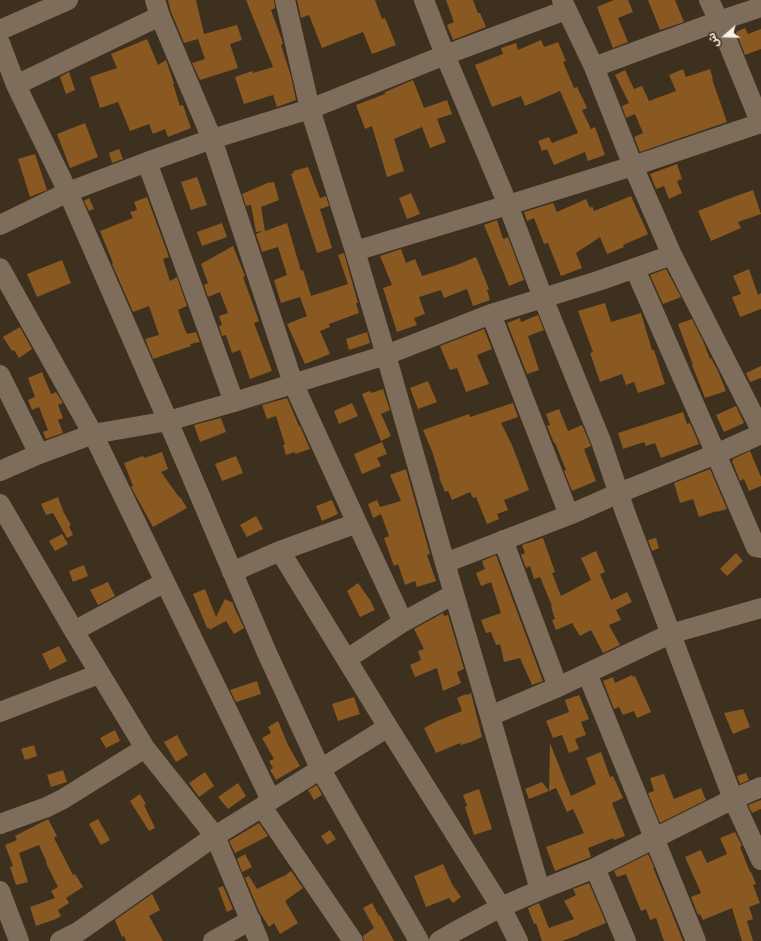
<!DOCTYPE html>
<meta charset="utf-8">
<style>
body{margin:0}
#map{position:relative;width:761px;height:941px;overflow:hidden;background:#3d301f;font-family:Raleway,"Noto Sans Arabic",sans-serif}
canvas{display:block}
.north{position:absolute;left:705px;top:16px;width:40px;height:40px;-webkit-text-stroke:3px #3d301f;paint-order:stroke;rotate:250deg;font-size:11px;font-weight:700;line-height:16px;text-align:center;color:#faf1e6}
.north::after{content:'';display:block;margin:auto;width:14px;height:18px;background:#faf1e6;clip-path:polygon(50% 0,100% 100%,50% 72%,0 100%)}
</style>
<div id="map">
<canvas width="761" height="941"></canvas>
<div class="north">ش</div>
</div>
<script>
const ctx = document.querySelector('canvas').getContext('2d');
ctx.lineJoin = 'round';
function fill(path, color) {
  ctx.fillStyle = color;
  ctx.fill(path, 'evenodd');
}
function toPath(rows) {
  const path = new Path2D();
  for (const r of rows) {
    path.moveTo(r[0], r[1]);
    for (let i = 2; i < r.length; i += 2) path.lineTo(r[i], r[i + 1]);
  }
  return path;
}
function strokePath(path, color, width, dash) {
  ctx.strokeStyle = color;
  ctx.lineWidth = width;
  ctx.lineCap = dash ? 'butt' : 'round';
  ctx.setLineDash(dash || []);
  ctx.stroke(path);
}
const building = toPath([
 [168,0,196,0,204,34,237,25,242,40,230,44,238,68,200,80,192,63,205,59,198,39,184,43,171,12],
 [246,0,274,0,275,8,271,10,282,40,283,44,281,45,291,76,296,100,277,107,273,95,244,104,235,77,252,71,253,73,273,67],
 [297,0,375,0,382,19,385,18,396,45,372,54,363,32,322,48,309,15,301,18],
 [446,0,473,0,478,13,480,13,486,27,453,40,447,25,454,22],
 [614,0,628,0,633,12,618,18,628,42,613,48,597,7],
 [648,0,675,0,684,22,660,30],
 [745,28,748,34,761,29,761,49,745,55,736,32],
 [147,39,158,65,166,60,174,83,173,84,180,106,183,105,191,128,168,137,165,129,153,134,149,124,130,131,118,102,100,108,90,77,117,68,111,54],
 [541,40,544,47,558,42,566,61,563,62,574,88,577,87,587,108,582,110,591,129,595,127,605,155,588,161,585,152,554,165,547,149,542,151,538,141,549,137,552,143,578,133,560,91,525,106,521,96,492,107,475,65,503,54,501,48,516,43,518,50],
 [683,69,686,77,710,69,713,79,712,79,727,122,640,152,634,137,643,133,635,114,626,118,622,106,629,103,615,75,625,70,634,89,642,86,649,101,676,91,669,75],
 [69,72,75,90,66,94,60,77],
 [413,80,424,108,447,100,452,114,437,119,446,142,430,148,422,127,394,139,404,171,387,177,372,126,365,129,356,105,385,94,385,92],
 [85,123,98,157,70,168,57,134],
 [119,149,123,159,112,163,109,153],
 [35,154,47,190,30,197,18,159],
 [677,164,682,179,677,181,682,193,669,199,664,186,656,189,650,174],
 [308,167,320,198,326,196,329,206,320,209,332,248,317,253,291,174,294,173,293,171],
 [197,177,207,205,191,210,181,182],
 [270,182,270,183,274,182,279,200,261,207,265,231,287,223,301,271,303,270,311,296,348,284,338,255,344,253,358,303,356,303,359,313,329,324,330,327,320,331,330,354,305,364,287,324,307,316,300,297,281,303,274,280,287,275,278,247,262,252,256,234,263,231,256,232,251,205,246,206,242,194],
 [753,190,761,214,738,222,741,228,711,241,698,211,728,199],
 [411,193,420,214,407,219,399,198],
 [631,196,648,234,623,245,624,247,607,254,600,237,576,253,582,268,561,276,548,243,544,244,534,218,527,221,524,212,553,203,557,212,586,199,590,208,592,206,594,211],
 [147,197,169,257,163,259,170,281,177,277,187,306,178,310,185,330,187,334,196,332,200,342,190,344,191,346,153,359,145,339,159,335,149,306,133,312,112,264,113,263,100,231,133,218,130,212,137,210,134,202],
 [89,198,94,209,89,211,84,201],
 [497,220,503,239,508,237,524,280,509,286,484,225],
 [222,223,227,237,202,246,197,232],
 [233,246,245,276,243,277,259,321,254,323,272,371,250,379,240,350,232,353,226,335,222,336,219,326,222,325,219,316,228,313,220,292,208,297,204,285,208,283,201,264],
 [401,249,406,263,415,259,422,276,454,266,476,257,489,289,487,290,490,300,473,306,467,289,444,298,441,290,419,297,425,314,414,318,417,325,397,332,383,288,392,285,380,256],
 [62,260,71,283,37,297,27,274],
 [666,269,681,297,663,304,650,275],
 [749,269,758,295,761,293,761,309,740,317,732,297,741,294,733,276],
 [605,303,611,322,641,313,652,350,654,350,665,384,638,393,634,382,626,385,622,374,600,382,590,353,593,352,578,311],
 [538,315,544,330,528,336,539,370,527,374,507,323,520,318,521,322],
 [692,319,703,341,710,359,711,358,718,371,726,391,705,398,692,365,693,365,678,324],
 [20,327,32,349,19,358,14,350,12,351,3,337],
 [484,329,492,349,477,355,489,384,466,392,457,368,450,370,440,346],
 [367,332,370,343,349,350,346,339],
 [761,366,761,378,750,382,746,373],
 [42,372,51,394,56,392,63,403,58,405,63,418,58,420,63,433,46,439,43,432,48,430,39,407,32,410,28,400,35,397,28,378],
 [428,381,437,402,418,409,410,388],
 [383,389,390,410,381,414,391,436,381,441,362,394,370,391,372,393],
 [287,398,299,426,300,426,310,449,295,454,295,452,286,455,283,445,285,445,276,416,267,419,262,405],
 [352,403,358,416,339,424,334,411],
 [513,403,518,417,501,423,512,445,529,490,504,500,508,510,497,514,499,519,487,524,476,497,473,498,470,492,452,500,448,491,445,492,439,477,440,477,432,451,423,430,469,414,470,417],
 [736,406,744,423,724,432,716,415],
 [559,409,568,431,582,425,591,446,584,449,596,481,572,491,564,471,566,470,555,443,554,443,547,426,550,425,546,414],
 [683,412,687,424,690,423,699,444,661,458,655,443,646,446,644,442,623,449,618,433],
 [221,418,226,432,200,442,194,425],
 [382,442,387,454,377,458,381,466,362,474,354,454],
 [750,451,761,477,761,486,749,491,744,479,740,481,732,461,733,460,733,459],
 [162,452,168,469,161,472,179,497,180,497,187,508,153,527,131,487,133,486,124,463,143,456,144,458],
 [236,456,243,473,222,481,215,464],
 [406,469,430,554,427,555,436,581,417,587,415,581,405,585,398,564,394,566,384,538,389,536,381,514,373,518,368,504,377,500,380,507,401,501,390,475],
 [710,469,727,509,717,512,717,511,699,517,693,499,680,503,674,483],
 [58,497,64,513,71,525,69,526,73,535,67,538,53,513,46,515,41,504],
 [332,500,338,514,322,521,316,506],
 [256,516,263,529,247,537,240,525],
 [62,534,68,544,55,551,49,541],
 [543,538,555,572,552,573,561,596,591,580,581,558,596,551,605,572,600,574,611,600,627,592,632,602,616,610,621,620,609,625,620,645,603,653,591,630,580,636,572,623,556,630,552,620,555,619,551,607,552,606,540,577,534,579,530,566,526,568,521,555,525,553,522,545],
 [656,538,659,548,652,551,648,540],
 [736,553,743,561,727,576,720,569],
 [496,555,543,681,532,685,520,658,504,662,500,644,496,645,491,632,486,633,481,620,501,613,491,582,481,586,476,573,485,569,482,561],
 [84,565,88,576,73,582,69,571],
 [108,582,115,596,98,605,90,590],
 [358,583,370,600,375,610,360,617,347,591],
 [205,589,216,617,225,599,233,603,234,607,244,628,234,634,226,621,209,630,210,628,207,628,193,594],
 [443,613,444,616,448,615,464,669,457,672,461,683,443,691,437,668,415,677,410,665,421,660,418,651,424,649,414,629],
 [59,646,67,661,50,670,42,654],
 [632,675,633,677,635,676,651,712,637,718,634,711,623,715,619,707,614,709,603,681,613,677,615,683],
 [257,681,261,694,236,702,230,690],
 [471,693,482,737,471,742,461,745,460,743,436,753,424,728,437,721,462,711,457,698,466,694,467,695],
 [579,695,589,719,581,722,586,735,575,739,579,749,569,753,562,735,553,738,546,721,569,712,565,700],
 [354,697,360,714,338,721,332,704],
 [743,709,750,727,733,734,724,713],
 [278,721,288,745,300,766,276,780,270,770,273,768,269,761,274,759,262,738,271,733,268,727],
 [115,730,120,741,106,748,100,738],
 [177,735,188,755,176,762,164,742],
 [550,743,571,796,596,784,586,758,601,752,610,777,613,776,623,798,612,803,625,836,614,840,613,838,588,848,591,857,555,871,546,847,584,833,573,809,567,812,556,788,549,791],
 [34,745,37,756,25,760,21,749],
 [63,770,67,782,51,787,47,775],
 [205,772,214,786,199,797,189,783],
 [746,773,749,780,740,784,737,776],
 [664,774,674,799,701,788,706,800,660,823,648,793,654,791,650,778],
 [542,782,549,791,529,799,525,789],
 [238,783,246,796,228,809,218,797],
 [317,785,322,795,314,800,308,790],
 [479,789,492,829,474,835,465,807,467,806,463,795],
 [140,794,146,804,144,805,155,828,149,831,130,801],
 [761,800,761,809,752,813,748,805],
 [48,819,57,836,54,838,73,875,75,874,83,887,66,898,69,903,58,910,61,916,56,919,36,926,30,907,55,898,51,891,58,887,46,863,47,863,39,845,19,853,28,882,16,885,10,867,13,866,5,845,17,840,15,836],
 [98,819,110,840,101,845,89,824],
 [259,823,268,836,235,853,229,841],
 [330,830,336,839,327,845,321,836],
 [735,832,742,846,740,847,750,872,751,872,756,884,753,885,760,903,749,907,753,919,747,921,753,941,742,941,732,908,703,920,700,914,698,915,691,897,701,893,685,857,701,850,707,863,727,854,720,838],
 [245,854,252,867,242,872,237,859],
 [648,854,654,867,653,867,663,892,663,891,683,941,664,941,656,918,650,920,646,909,641,911,626,874,617,877,614,871],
 [443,864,452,884,461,897,453,903,449,898,426,907,414,876],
 [291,871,303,888,285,901,298,923,280,934,274,923,269,927,259,911,245,878,249,876,257,889,283,876,283,877],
 [589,883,606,923,579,934,579,935,562,941,542,941,536,923,534,924,528,908,539,903,549,928,574,919,564,901,576,895,573,889],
 [223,886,233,909,227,912,218,888],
 [152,894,160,910,149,916,163,941,126,941,124,936,122,937,115,920],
 [372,903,379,916,380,915,394,941,364,941,363,936,374,928,363,908]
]);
const minor = toPath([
 [155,0,160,16,212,139,293,383,357,523,403,622],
 [285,0,310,109,355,251,386,355,445,563,490,716,540,890],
 [424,0,445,55,508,205,543,298,601,441,625,512,733,799,761,860],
 [562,0,594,67,633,166,672,255,761,430],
 [709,0,719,21,761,124],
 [0,30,68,0],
 [0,43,16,85,68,192,168,421,267,653,320,768,419,941],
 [594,67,719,21,761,7],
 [16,85,160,16],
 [147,162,234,402],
 [0,225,68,192,147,162,212,139,310,109,445,55,566,10],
 [355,251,508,205,633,166,761,123],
 [0,268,93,434,271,800],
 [635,269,716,454,755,545,756,547,761,548],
 [491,314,569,515],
 [0,375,39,454],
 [0,471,39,454,93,434,168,421,234,402,386,355,491,314,598,281,672,255],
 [0,504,74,631,145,748,215,836,259,941],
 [503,540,558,687],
 [280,551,388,727,501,907,518,941],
 [445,563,569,515,619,493,716,454,761,434],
 [232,572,280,551,357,523],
 [74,631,165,582],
 [347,659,403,622,454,594],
 [587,673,696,941],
 [0,712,99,674],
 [490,716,558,687,670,634,761,608],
 [262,807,353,941],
 [0,824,47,807,63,799,145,748],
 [595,868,626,941],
 [0,891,19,941],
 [60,941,78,932,215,836,262,807,271,800,388,727],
 [213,941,251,920],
 [439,941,456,931,501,907,540,890,595,868,733,799,761,787]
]);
fill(building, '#8a5922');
strokePath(minor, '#7d6d5a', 20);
</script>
